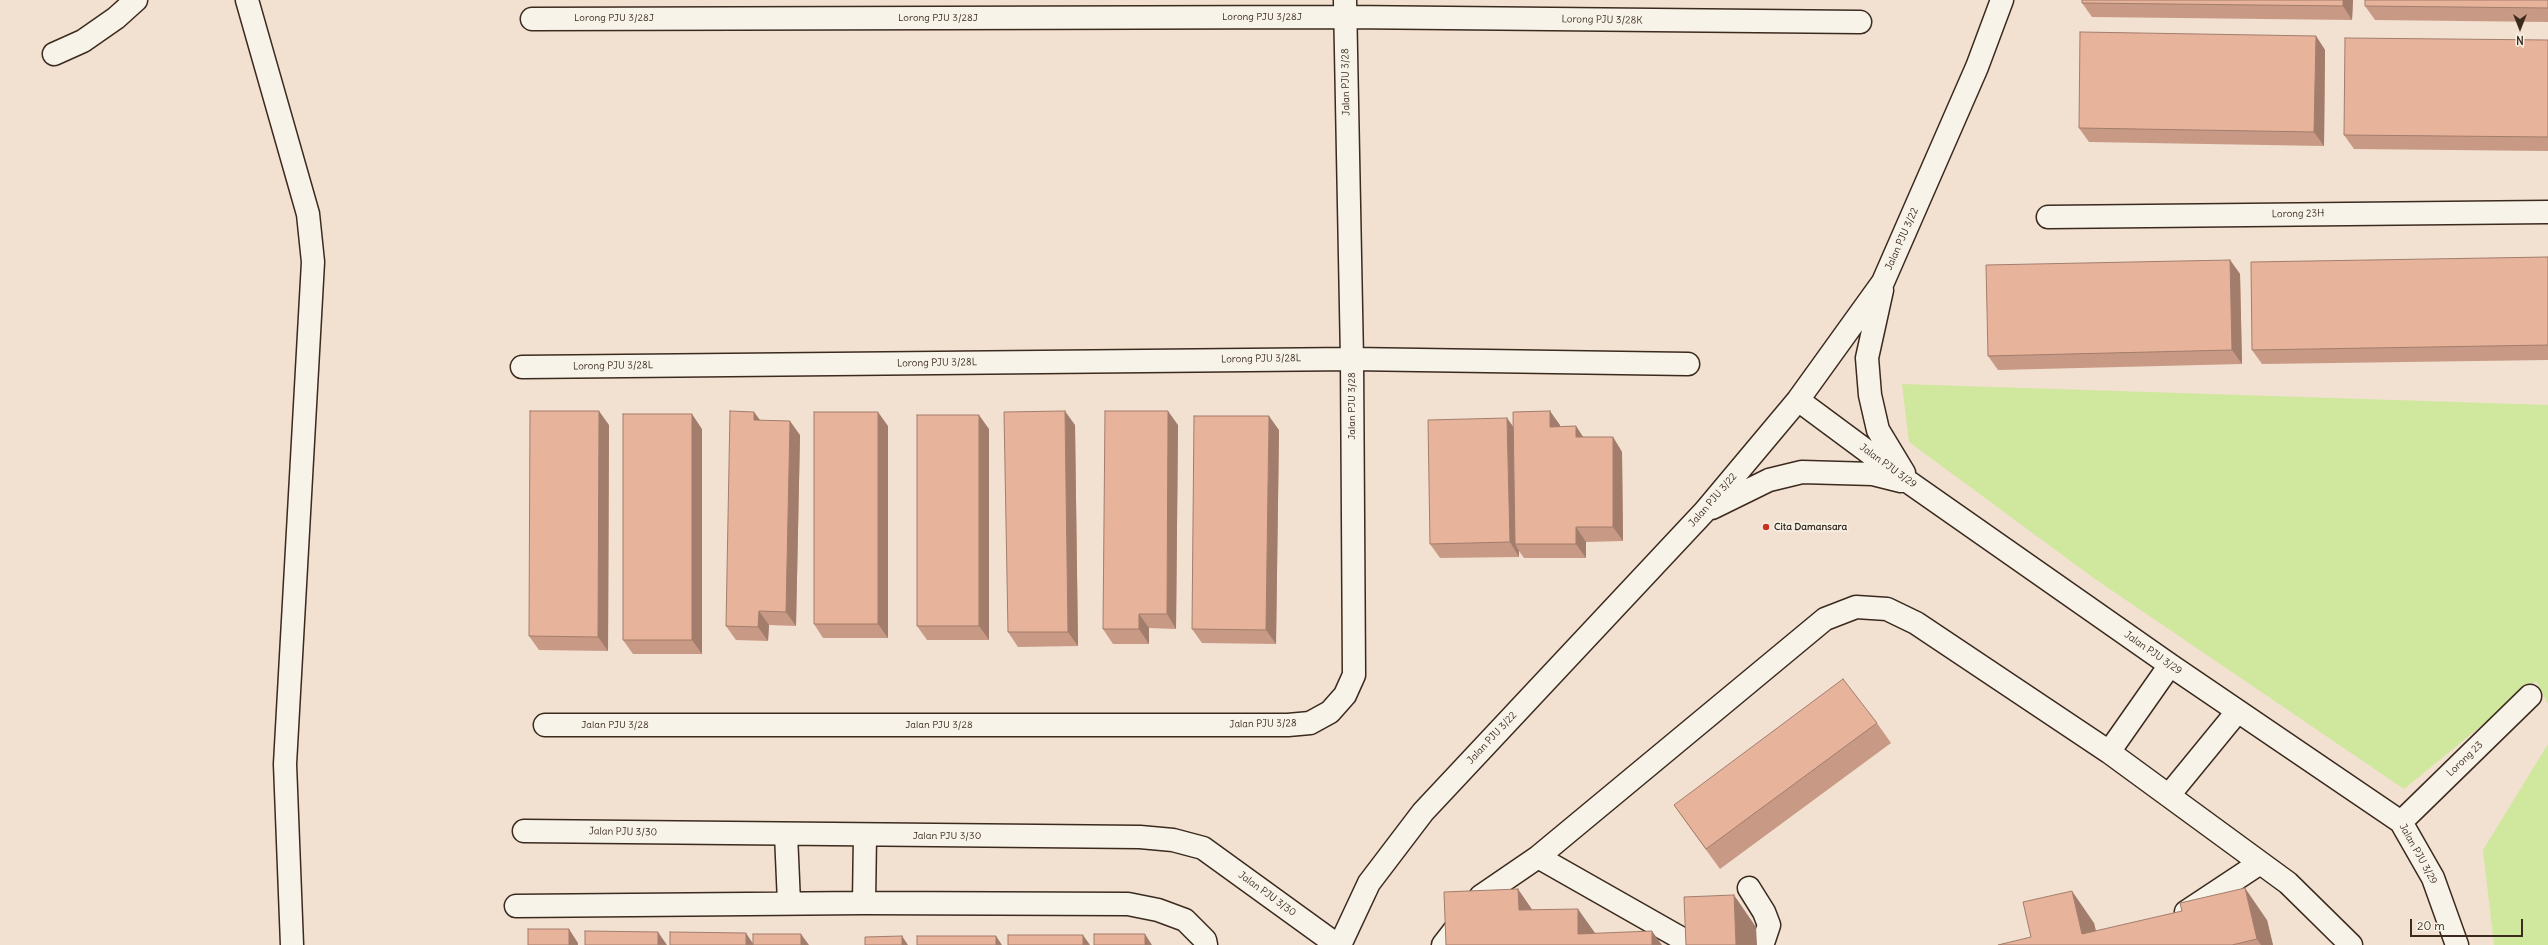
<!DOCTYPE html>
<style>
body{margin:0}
#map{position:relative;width:2548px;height:945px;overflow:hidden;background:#f2e0d1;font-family:Delius,sans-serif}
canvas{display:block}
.north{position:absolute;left:2500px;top:8px;width:40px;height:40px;-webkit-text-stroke:3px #f7f3e8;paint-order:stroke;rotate:180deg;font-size:11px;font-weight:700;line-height:16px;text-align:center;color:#3b2a1e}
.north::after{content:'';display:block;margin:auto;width:14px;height:18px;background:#3b2a1e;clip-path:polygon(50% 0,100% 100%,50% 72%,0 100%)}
.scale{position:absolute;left:2410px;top:919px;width:113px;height:18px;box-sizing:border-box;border:2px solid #3b2a1e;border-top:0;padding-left:5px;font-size:12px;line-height:14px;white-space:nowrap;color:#3b2a1e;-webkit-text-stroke:3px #f7f3e8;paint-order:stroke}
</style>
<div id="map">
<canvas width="2548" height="945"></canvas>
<div class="north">N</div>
<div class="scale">20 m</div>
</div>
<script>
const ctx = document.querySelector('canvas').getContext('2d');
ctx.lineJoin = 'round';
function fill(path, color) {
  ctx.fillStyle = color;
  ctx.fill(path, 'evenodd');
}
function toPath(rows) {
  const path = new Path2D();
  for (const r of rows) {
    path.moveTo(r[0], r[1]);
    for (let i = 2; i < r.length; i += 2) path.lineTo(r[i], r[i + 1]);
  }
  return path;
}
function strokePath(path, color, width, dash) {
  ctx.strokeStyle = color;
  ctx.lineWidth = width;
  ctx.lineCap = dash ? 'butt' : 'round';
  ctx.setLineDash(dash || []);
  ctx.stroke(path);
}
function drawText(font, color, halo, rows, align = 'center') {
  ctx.font = font + ' Delius,sans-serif';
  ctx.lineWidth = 3;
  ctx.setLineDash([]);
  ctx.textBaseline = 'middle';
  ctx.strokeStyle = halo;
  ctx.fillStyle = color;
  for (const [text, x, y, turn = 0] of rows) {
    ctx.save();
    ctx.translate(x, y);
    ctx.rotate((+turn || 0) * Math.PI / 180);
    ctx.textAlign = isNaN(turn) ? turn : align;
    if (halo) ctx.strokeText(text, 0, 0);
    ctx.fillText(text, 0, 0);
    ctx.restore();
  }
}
const green = toPath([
 [1902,384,2548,405,2548,704,2536,681,2404,789,2095,579,1909,442],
 [2548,744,2548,945,2494,945,2483,850]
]);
const minor = toPath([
 [247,0,308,214,313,262,285,764,292,945],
 [532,19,1345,17,1860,22],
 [54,54,83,41,116,18,136,0],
 [2048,217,2548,212],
 [1882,290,1867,358,1870,395,1878,430,1904,473],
 [522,367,1352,359,1688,364],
 [1798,400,1910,483,2170,665,2401,822,2433,878,2457,945],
 [1712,508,1769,480,1802,472,1873,474,1901,481],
 [545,725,1288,725,1310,723,1330,712,1345,695,1354,675,1352,359,1345,0],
 [2109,752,2170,665],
 [2169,795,2237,712],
 [2401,822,2530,696],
 [524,831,1140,837,1173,840,1203,848,1337,945],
 [786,834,789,903],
 [1538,857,1693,945],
 [1749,888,1764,912,1769,925,1764,940],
 [864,903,865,835],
 [516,906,864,903,1128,904,1158,910,1185,920,1205,940,1206,945],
 [2186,912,2260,863],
 [1340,945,1369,883,1423,812,1705,511,1798,400,1883,282,1977,67,2002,0],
 [1443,945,1481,896,1538,857,1825,619,1856,607,1887,609,1916,623,2109,752,2288,883,2351,945]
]);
const wall = toPath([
 [2353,0,2352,20,2092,17,2082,3],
 [2548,0,2548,22,2375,20,2365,6],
 [2316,36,2325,50,2324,146,2089,142,2079,128],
 [2548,40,2548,151,2354,149,2344,135],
 [2548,257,2548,360,2262,364,2252,350],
 [2230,260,2240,274,2242,364,1998,370,1988,356],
 [754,412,760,420,800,435,796,626,769,625,768,641,736,640,726,626],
 [1507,418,1513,427,1560,425,1560,427,1576,426,1583,437,1613,437,1622,452,1623,541,1586,542,1586,558,1524,558,1519,551,1519,557,1440,558,1430,544],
 [609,425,608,651,539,650,529,636],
 [1075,425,1078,646,1018,647,1008,632],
 [1178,425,1176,629,1149,628,1149,644,1113,644,1103,629],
 [888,426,888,638,823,638,814,624],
 [702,429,702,654,633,654,623,640],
 [989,429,989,640,927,640,917,626],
 [1279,430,1276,644,1202,643,1192,629],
 [1877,723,1891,743,1720,869,1688,825,1674,805],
 [2267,920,2273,945,1998,945,2094,923,2096,931]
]);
const shadedWall = toPath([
 [2343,0,2353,0,2352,20,2343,6],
 [2316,36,2325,50,2324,146,2314,132],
 [2230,260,2240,274,2242,364,2232,350],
 [599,411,609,425,608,651,598,637],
 [1065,411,1075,425,1078,646,1068,632],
 [1168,411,1178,425,1176,629,1167,614],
 [1550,411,1560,425,1560,441,1550,427],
 [754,412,764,426,754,420],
 [878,412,888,426,888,638,878,624],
 [692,414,702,429,702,654,692,640],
 [979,415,989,429,989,640,979,626],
 [1269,416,1279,430,1276,644,1266,630],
 [1507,418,1517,432,1515,544,1519,551,1519,557,1510,542],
 [790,421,800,435,796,626,786,612],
 [1576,426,1585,440,1576,437],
 [1613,437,1622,452,1623,541,1613,527],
 [1576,527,1586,542,1586,558,1576,544],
 [759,611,769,625,768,641,758,627],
 [1139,614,1149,628,1149,644,1139,629],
 [2245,888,2267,920,2273,945,2261,945,2257,939],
 [1518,889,1540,921,1519,910],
 [2072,891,2094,923,2099,945,2082,934],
 [1734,895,1756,927,1757,945,1736,945],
 [1578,909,1600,940,1578,934],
 [569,929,578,943,578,945,569,945],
 [1652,931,1662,945,1652,945],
 [658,932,667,945,658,945],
 [746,933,754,945,746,945],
 [801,934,809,945,801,945],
 [1145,934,1152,945,1145,945],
 [1083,935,1090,945,1083,945],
 [902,936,908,945,902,945],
 [996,936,1002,945,996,945]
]);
const building = toPath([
 [2082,0,2343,0,2343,6,2082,3,2082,0],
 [2365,0,2548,0,2548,8,2365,6,2365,0],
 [2080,32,2316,36,2314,132,2079,128,2080,32],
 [2345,38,2548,40,2548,137,2344,135,2345,38],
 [2548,257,2548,345,2252,350,2251,262,2548,257],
 [2230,260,2232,350,1988,356,1986,265,2230,260],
 [530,411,599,411,598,637,529,636,530,411],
 [730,411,754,412,754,420,790,421,786,612,759,611,758,627,726,626,730,411],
 [1065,411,1068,632,1008,632,1004,412,1065,411],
 [1105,411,1168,411,1167,614,1139,614,1139,629,1103,629,1105,411],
 [1550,411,1550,427,1576,426,1576,437,1613,437,1613,527,1576,527,1576,544,1515,544,1513,412,1550,411],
 [814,412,878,412,878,624,814,624,814,412],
 [623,414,692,414,692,640,623,640,623,414],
 [917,415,979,415,979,626,917,626,917,415],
 [1194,416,1269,416,1266,630,1192,629,1194,416],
 [1507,418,1510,542,1430,544,1428,420,1507,418],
 [1843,679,1877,723,1706,849,1674,805,1843,679],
 [2245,888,2257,939,2232,945,1998,945,2031,937,2023,902,2072,891,2082,934,2182,911,2180,903,2245,888],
 [1518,889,1519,910,1578,909,1578,934,1652,931,1652,945,1446,945,1444,892,1518,889],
 [1734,895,1736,945,1686,945,1684,897,1734,895],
 [528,929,569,929,569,945,528,945,528,929],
 [585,931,658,932,658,945,585,945,585,931],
 [670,932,746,933,746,945,670,945,670,932],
 [753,934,801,934,801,945,753,945,753,934],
 [1094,934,1145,934,1145,945,1094,945,1094,934],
 [1008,935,1083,935,1083,945,1008,945,1008,935],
 [902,936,902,945,865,945,865,937,902,936],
 [917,936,996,936,996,945,917,945,917,936]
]);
const markers = [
 [1766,527,4,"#c8321e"]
];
const streetNames = [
 ["Lorong PJU 3/28J",1262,17],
 ["Lorong PJU 3/28J",614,18],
 ["Lorong PJU 3/28J",938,18],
 ["Lorong PJU 3/28K",1602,20,1],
 ["Jalan PJU 3/28",1346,82,-91],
 ["Lorong 23H",2298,214,-1],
 ["Jalan PJU 3/22",1902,239,-66],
 ["Lorong PJU 3/28L",1261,359,-1],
 ["Lorong PJU 3/28L",937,363,-1],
 ["Lorong PJU 3/28L",613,366,-1],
 ["Jalan PJU 3/28",1352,406,-90],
 ["Jalan PJU 3/29",1888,466,36],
 ["Jalan PJU 3/22",1713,500,-49],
 ["Jalan PJU 3/29",2153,653,35],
 ["Jalan PJU 3/28",1263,724,-1],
 ["Jalan PJU 3/28",615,725],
 ["Jalan PJU 3/28",939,725],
 ["Jalan PJU 3/22",1492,738,-47],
 ["Lorong 23",2465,759,-44],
 ["Jalan PJU 3/30",623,832,1],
 ["Jalan PJU 3/30",947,836],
 ["Jalan PJU 3/29",2418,854,61],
 ["Jalan PJU 3/30",1267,894,36]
];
const poiNames = [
 ["Cita Damansara",1774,527]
];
fill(green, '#cfe89d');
strokePath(minor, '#3b2a1e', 25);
strokePath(minor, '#f7f3e8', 22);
fill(wall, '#c89a85');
fill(shadedWall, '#a27d6c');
fill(building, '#e8b39b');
strokePath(building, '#a27d6c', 1);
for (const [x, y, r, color] of markers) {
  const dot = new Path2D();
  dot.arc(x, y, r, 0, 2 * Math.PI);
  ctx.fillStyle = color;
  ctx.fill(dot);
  strokePath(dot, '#f7f3e8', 1.5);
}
drawText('10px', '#3b2a1e', '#f7f3e8', streetNames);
drawText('bold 10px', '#3b2a1e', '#f7f3e8', poiNames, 'left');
</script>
